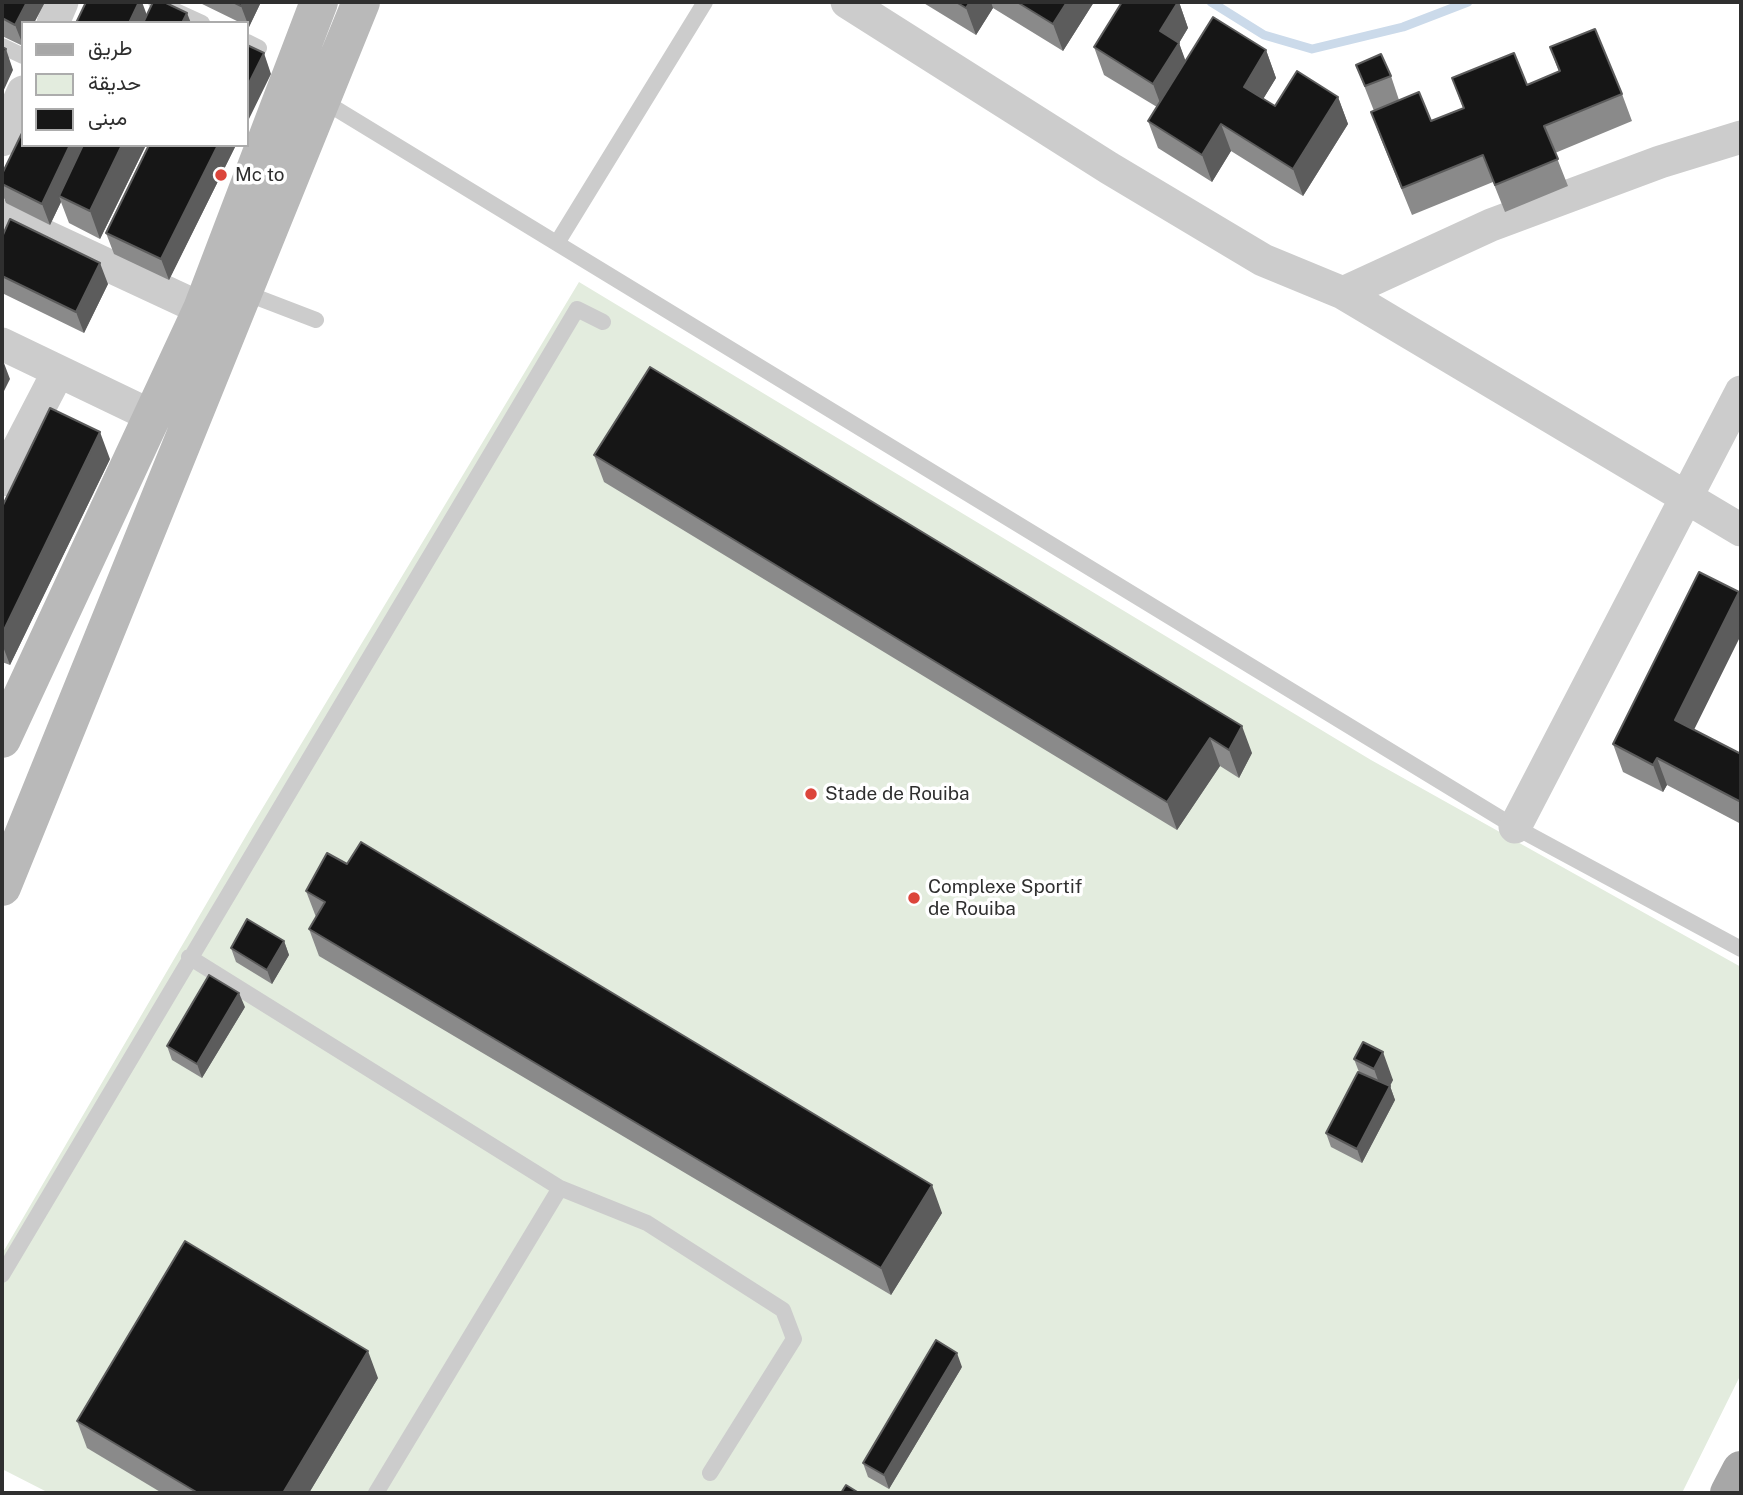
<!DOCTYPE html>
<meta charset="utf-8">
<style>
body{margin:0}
#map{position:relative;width:1743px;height:1495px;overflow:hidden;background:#fff;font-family:"Public Sans",Vazirmatn,sans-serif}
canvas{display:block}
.frame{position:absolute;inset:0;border:4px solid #2f2f2f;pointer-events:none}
.legend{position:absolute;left:21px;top:21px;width:228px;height:126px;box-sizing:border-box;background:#fff;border:2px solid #acacac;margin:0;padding:9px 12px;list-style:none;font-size:21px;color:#2f2f2f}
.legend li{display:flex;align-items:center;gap:14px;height:35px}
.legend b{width:35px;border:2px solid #acacac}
</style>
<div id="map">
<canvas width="1743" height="1495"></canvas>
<div class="frame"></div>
<ul class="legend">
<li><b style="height:9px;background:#a7a7a7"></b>طريق</li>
<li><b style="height:19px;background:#e3ecde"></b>حديقة</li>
<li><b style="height:19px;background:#161616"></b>مبنى</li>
</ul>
</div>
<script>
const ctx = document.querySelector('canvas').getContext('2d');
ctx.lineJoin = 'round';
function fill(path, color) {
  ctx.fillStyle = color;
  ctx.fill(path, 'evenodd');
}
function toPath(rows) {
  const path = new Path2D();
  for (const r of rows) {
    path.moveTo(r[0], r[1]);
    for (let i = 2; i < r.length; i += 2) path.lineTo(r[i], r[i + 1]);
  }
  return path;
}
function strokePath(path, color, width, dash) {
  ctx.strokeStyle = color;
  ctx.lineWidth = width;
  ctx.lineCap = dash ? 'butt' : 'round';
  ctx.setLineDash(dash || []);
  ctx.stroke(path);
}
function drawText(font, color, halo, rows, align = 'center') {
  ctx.font = font + ' "Public Sans",sans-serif';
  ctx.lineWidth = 7;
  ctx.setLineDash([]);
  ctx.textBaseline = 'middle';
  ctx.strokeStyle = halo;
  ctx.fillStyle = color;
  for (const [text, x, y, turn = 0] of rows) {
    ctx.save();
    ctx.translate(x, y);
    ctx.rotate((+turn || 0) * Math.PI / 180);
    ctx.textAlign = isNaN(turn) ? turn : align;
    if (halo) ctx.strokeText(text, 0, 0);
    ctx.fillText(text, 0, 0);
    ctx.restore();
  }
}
const green = toPath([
 [579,282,1371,760,1741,967,1741,1374,1682,1493,49,1493,2,1469,2,1254,250,829]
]);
const stream = toPath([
 [1211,2,1264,35,1312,49,1403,27,1468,2]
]);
const lane = toPath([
 [156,2,202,23],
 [247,42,259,48],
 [2,46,23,56],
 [320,99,1515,827,1741,949],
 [557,243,705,2],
 [243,292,316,320],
 [189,957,560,1188,376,1493],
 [560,1188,647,1223,783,1310,794,1339,710,1473],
 [2,1275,577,309,603,322]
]);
const street = toPath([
 [847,2,1109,168,1263,260,1343,293,1491,225,1660,162,1741,137],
 [53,23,62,2],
 [2,140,23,92],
 [2,216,202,309],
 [1343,293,1741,530],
 [2,344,154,417],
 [2,480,58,372],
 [1515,827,1741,392]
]);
const secondary = toPath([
 [2,739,202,309,319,2],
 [2,887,361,2]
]);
const primary = toPath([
 [1729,1493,1741,1470]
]);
const wall = toPath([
 [2,2,45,2,34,23,23,23,23,46,2,36],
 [198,2,261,2,249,27,247,26,247,23,241,23],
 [922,2,1094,2,1063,51,993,8,976,35],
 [1122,2,1179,2,1188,28,1179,43,1185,61,1266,50,1276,78,1263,99,1275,106,1338,97,1348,124,1303,196,1231,151,1212,182,1158,148,1148,121,1157,107,1104,75,1094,47],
 [1550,47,1622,94,1632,121,1555,153,1568,186,1505,212,1493,182,1412,215,1381,139,1371,112,1374,111,1356,65,1391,76,1399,100,1431,121,1463,108,1452,78,1527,85,1559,72],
 [23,145,146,145,100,239,69,223,61,202,50,225,6,203,2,193,2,174],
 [149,145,236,145,169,280,114,254,106,233],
 [2,237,108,284,84,333,2,293],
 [594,455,1252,753,1239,778,1220,766,1177,830,604,482],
 [110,459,10,665,2,662,2,507],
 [1694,730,1741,754,1741,824,1667,785,1663,792,1623,772,1613,744],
 [306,891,942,1213,891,1295,319,956,309,929,316,917],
 [284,941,289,955,272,984,236,962,231,948],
 [245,1007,202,1078,172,1060,167,1046],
 [1363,1042,1393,1080,1390,1086,1395,1100,1362,1163,1331,1147,1326,1133,1359,1072,1354,1059],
 [962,1367,889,1489,868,1477,863,1463],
 [378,1378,309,1493,162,1493,87,1448,77,1421]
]);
const shadedWall = toPath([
 [27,2,45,2,34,23,23,23,23,45,15,25],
 [139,2,142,2,148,18,146,23,129,23],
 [243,2,261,2,249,27,241,6],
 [970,2,991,2,993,8,976,35,966,8],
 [1067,2,1094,2,1063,51,1053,24],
 [1178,2,1179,2,1188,28,1179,43,1189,70,1163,111,1153,84,1160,31],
 [187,13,191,23,182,23],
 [6,49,13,70,2,94,2,57],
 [1266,50,1276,78,1254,114,1244,87],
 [264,53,271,74,247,123,247,87],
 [1338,97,1348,124,1303,196,1293,169],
 [1221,124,1231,151,1212,182,1202,155],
 [70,145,88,145,59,196,61,202,50,225,42,204],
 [122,145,146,145,100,239,90,211],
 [218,145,236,145,169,280,161,259],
 [100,263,108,284,84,333,76,312],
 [2,358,10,379,2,395],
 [100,432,110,459,10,665,2,644,2,634],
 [1739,592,1741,598,1741,635,1685,748,1675,720],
 [1242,726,1252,753,1239,778,1229,750],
 [1210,738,1220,766,1177,830,1167,802],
 [1657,758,1667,785,1663,792,1653,765],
 [284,941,289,955,272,984,267,970],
 [239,993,245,1007,202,1078,197,1064],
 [1383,1052,1393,1080,1384,1097,1374,1069],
 [1390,1086,1395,1100,1362,1163,1357,1149],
 [932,1185,942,1213,891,1295,881,1268],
 [368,1351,378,1378,309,1493,283,1493],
 [957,1353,962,1367,889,1489,884,1475]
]);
const building = toPath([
 [2,2,27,2,15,25,2,18,2,2],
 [86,2,139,2,129,23,76,23,86,2],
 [153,2,164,2,187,13,182,23,143,23,153,2],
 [233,2,243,2,241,6,233,2],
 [956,2,970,2,966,8,956,2],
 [1017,2,1067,2,1053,24,1017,2],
 [1122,2,1178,2,1160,31,1179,43,1153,84,1094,47,1122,2],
 [1213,17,1266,50,1244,87,1275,106,1297,71,1338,97,1293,169,1221,124,1202,155,1148,121,1213,17],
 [1595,29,1622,94,1544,126,1558,159,1495,185,1483,155,1402,188,1371,112,1419,92,1431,121,1464,108,1452,78,1514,53,1527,85,1560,71,1550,47,1595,29],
 [247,45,264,53,247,87,247,45],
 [2,47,6,49,2,57,2,47],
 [1381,54,1391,76,1365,86,1356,65,1381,54],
 [23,131,23,145,70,145,42,204,2,184,2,174,23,131],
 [83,145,122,145,90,211,59,196,83,145],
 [149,145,218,145,161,259,106,233,149,145],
 [10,219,100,263,76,312,2,276,2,237,10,219],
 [650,367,1242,726,1229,750,1210,738,1167,802,594,455,650,367],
 [50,408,100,432,2,634,2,507,50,408],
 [1699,572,1739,592,1675,720,1741,754,1741,802,1657,758,1653,765,1613,744,1699,572],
 [361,842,932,1185,881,1268,309,929,325,902,306,891,327,853,347,864,361,842],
 [247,919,284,941,267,970,231,948,247,919],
 [209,975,239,993,197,1064,167,1046,209,975],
 [1363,1042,1383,1052,1374,1069,1354,1059,1363,1042],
 [1358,1072,1390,1086,1357,1149,1326,1133,1358,1072],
 [185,1241,368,1351,283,1493,198,1493,77,1421,185,1241],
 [936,1340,957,1353,884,1475,863,1463,936,1340],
 [846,1485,859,1493,841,1493,846,1485]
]);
const markers = [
 [221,175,7,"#dc453b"],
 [811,794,7,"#dc453b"],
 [914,898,7,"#dc453b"]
];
const poiNames = [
 ["Mc to",235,175],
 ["Stade de Rouiba",825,794],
 ["Complexe Sportif",928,887],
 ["de Rouiba",928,909]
];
fill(green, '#e3ecde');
strokePath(stream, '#cbdaea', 9);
strokePath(lane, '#ccc', 16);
strokePath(street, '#ccc', 33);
strokePath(secondary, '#b9b9b9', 38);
strokePath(primary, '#a7a7a7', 38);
fill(wall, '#8a8a8a');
fill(shadedWall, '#5c5c5c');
fill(building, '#161616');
strokePath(building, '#5c5c5c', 2);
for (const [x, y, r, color] of markers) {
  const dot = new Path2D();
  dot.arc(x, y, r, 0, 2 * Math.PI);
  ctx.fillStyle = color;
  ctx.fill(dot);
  strokePath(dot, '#fff', 2.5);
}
drawText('19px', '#2f2f2f', '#fff', poiNames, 'left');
</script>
